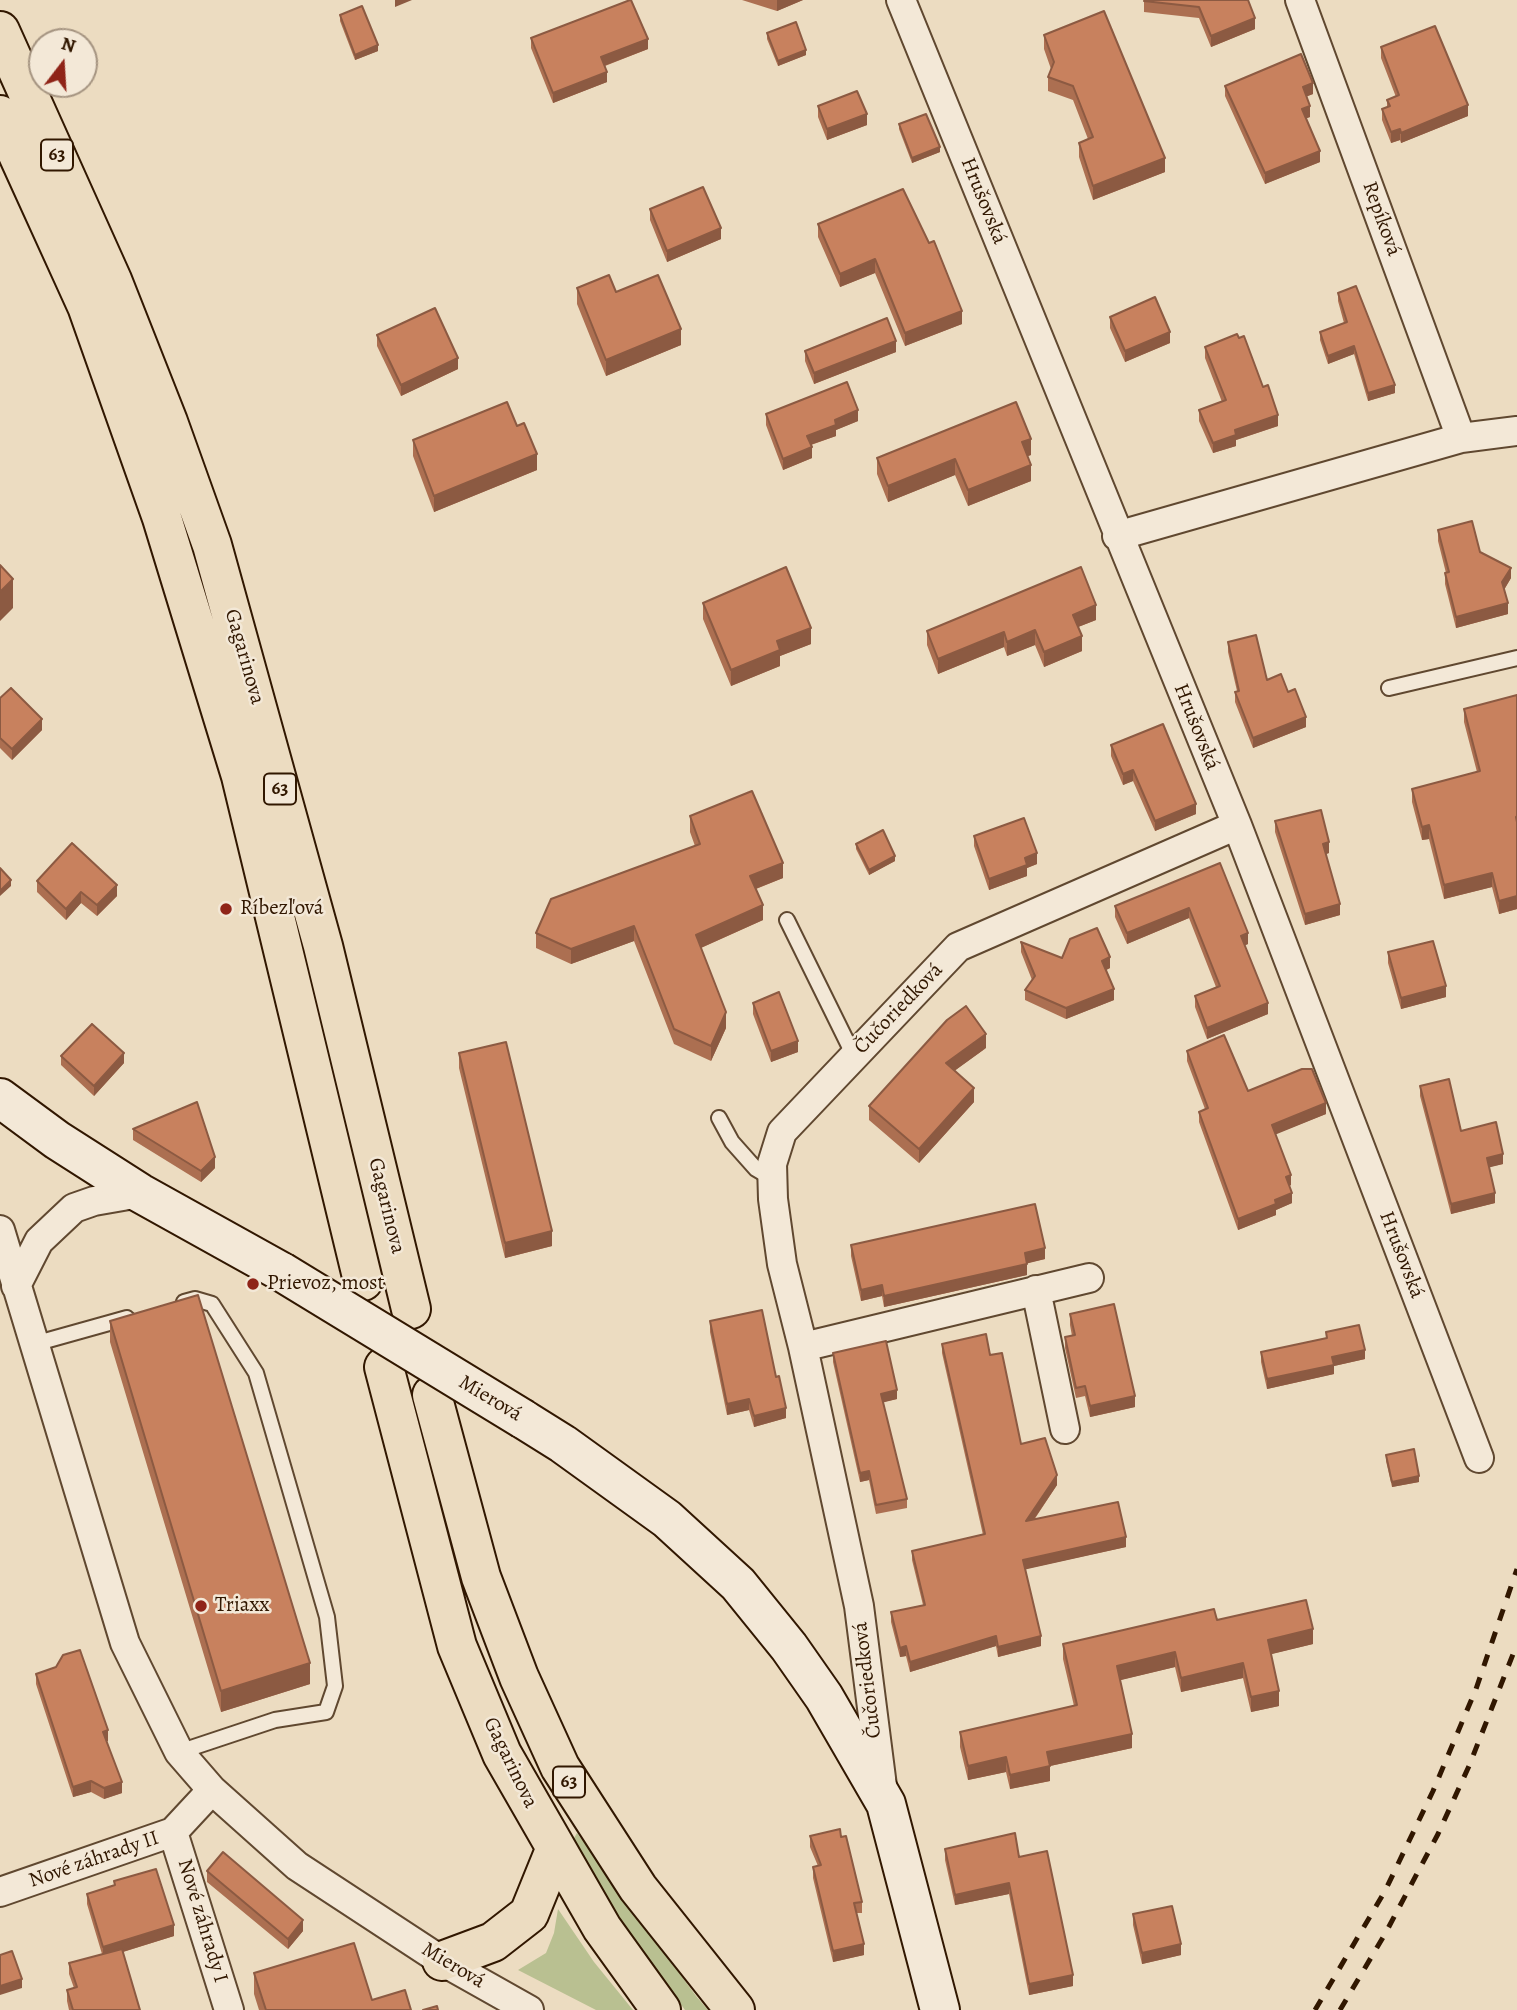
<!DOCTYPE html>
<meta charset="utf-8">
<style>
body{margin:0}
#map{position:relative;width:1517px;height:2010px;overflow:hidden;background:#ecdcc1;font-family:Alegreya,serif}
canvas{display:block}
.north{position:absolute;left:28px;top:28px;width:70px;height:70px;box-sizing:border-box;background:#f3e8d7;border:2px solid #a59481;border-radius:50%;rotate:17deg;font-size:19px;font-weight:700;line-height:28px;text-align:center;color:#311700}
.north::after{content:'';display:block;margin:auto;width:24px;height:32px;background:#8f2418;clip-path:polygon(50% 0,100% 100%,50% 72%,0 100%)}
</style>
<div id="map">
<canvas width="1517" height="2010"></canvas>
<div class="north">N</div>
</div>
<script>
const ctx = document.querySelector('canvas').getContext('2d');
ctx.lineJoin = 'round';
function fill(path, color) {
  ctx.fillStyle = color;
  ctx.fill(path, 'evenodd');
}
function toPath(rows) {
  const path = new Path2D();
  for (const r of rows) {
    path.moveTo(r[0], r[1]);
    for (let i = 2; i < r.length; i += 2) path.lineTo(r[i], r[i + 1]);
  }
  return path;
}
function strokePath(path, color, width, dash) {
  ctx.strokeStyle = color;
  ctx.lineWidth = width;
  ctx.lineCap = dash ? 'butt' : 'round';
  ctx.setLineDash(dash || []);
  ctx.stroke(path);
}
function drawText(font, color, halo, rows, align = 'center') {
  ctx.font = font + ' Alegreya,serif';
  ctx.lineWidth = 5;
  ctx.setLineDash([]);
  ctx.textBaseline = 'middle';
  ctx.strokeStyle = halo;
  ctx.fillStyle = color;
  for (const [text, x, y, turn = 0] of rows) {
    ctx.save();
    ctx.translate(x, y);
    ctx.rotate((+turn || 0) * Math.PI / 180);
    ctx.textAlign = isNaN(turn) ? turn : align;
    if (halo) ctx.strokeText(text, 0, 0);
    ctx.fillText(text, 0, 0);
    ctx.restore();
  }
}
const green = toPath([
 [577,1833,696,1996,708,2010,685,2010,603,1898,571,1843],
 [558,1909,594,1962,633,2010,596,2010,518,1970,546,1953,554,1933]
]);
const lane = toPath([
 [1389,688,1517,658],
 [787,920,854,1056],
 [719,1118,732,1142,756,1169,773,1179],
 [34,1344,127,1318],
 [179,1752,275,1720,326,1712,335,1686,327,1617,256,1373,212,1304,195,1299,184,1302]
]);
const street = toPath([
 [901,0,1237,825,1479,1458],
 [1300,0,1461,438],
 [1117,536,1461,438,1517,431],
 [0,1230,125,1643,179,1752,212,1790,297,1866,442,1961,529,2010],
 [16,1286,39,1241,74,1208,94,1201,140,1193],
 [1036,1290,1065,1429],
 [803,1347,1089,1278],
 [882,1786,859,1606,803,1347,782,1264,773,1199,772,1164,782,1132,958,947,1237,825],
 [173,1832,229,2010],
 [0,1892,173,1832,212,1790]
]);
const secondary = toPath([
 [0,1098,57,1140,140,1193,282,1272],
 [523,1419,563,1444,667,1519,738,1584,789,1647,824,1697,886,1804,940,2010]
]);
const primary = toPath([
 [0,31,112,280,168,422,212,545,323,946,411,1309],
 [0,115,87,306,162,518,241,776,363,1281],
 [384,1367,457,1646,502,1754,602,1928,661,2010],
 [432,1395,481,1577,519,1677,560,1767,638,1888,735,2010],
 [442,1961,493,1942,529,1914,555,1850]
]);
const rail = toPath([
 [1315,2010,1385,1891,1433,1791,1476,1689,1517,1569],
 [1340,2010,1385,1934,1438,1834,1469,1766,1517,1644]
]);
const secondaryBridge = toPath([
 [282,1272,523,1419]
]);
const wall = toPath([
 [742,0,803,0,777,11],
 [1248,0,1255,29,1211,47,1199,18,1144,12,1144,1],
 [340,15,378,51,355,60,340,21],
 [767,33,806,55,778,66,767,39],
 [1044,35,1165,172,1093,200,1079,157,1079,143,1088,139,1073,100,1048,91,1048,77,1051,69,1044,49],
 [531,38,648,49,605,66,607,82,553,103,531,48],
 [1381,47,1468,116,1401,143,1400,140,1391,143,1382,120,1382,109,1387,107,1387,100,1396,97,1381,58],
 [1225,86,1313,94,1307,96,1310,117,1306,118,1320,162,1265,184,1225,96],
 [818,106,867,125,827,140,818,117],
 [899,124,940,152,912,163,899,129],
 [903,189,962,324,905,346,875,273,840,287,818,237,818,224],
 [650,209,721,239,667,262,650,220],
 [577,288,616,292,681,345,606,376,577,304],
 [1338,293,1395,393,1368,401,1354,354,1328,364,1320,340,1320,332,1344,323,1338,301],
 [1110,317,1170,343,1125,362,1110,328],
 [377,335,458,369,401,396,377,346],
 [1205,347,1278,426,1236,440,1236,446,1213,453,1199,421,1199,410,1222,402,1205,358],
 [805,351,896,352,814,384,805,361],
 [766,414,858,421,836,430,836,436,811,445,812,458,783,470,766,425],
 [517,426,537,470,434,512,413,456,413,440],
 [1031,455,1028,456,1031,481,968,506,955,475,888,502,877,474,877,458],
 [1438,530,1480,552,1511,578,1504,590,1508,614,1456,628,1445,584,1445,573,1446,573,1438,541],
 [703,603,811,644,780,656,780,666,731,686,703,619],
 [1096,620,1078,627,1082,651,1044,667,1035,645,1007,656,1004,647,938,674,927,645,927,631],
 [1228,642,1267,680,1288,692,1306,727,1253,748,1235,702,1235,692,1237,691,1228,652],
 [1517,695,1517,909,1499,914,1492,887,1444,899,1429,839,1422,840,1412,802,1412,789,1477,772,1464,722,1464,709],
 [0,698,42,730,12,760,0,748],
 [1111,745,1196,814,1155,831,1133,781,1123,785,1111,756],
 [690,816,783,878,756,889,763,920,701,948,726,1028,711,1061,674,1044,634,941,571,964,536,948,536,933,695,846,690,832],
 [1275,821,1329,853,1326,854,1340,915,1305,925,1275,832],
 [974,836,1037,864,1027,868,1027,876,989,890,974,846],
 [856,844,895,861,869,875,856,849],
 [1220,863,1248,944,1245,945,1268,1014,1207,1039,1195,1007,1195,996,1216,987,1189,918,1127,944,1115,917,1115,906],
 [37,881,117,896,97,916,81,903,66,920,37,892],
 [1021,942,1062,958,1110,968,1106,970,1114,1000,1066,1019,1025,1000,1025,990,1032,980,1021,952],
 [1388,952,1446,997,1401,1009,1388,963],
 [753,1003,798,1052,771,1062,753,1014],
 [986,1048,954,1071,974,1102,919,1163,869,1120,869,1106],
 [1187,1051,1248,1091,1326,1114,1275,1134,1291,1185,1289,1186,1292,1203,1276,1210,1276,1215,1238,1230,1199,1122,1199,1112,1205,1109,1187,1061],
 [459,1053,552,1246,505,1258,459,1068],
 [61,1056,124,1063,94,1096,61,1065],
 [1420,1086,1461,1131,1503,1164,1489,1167,1495,1203,1451,1214,1420,1096],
 [133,1129,215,1168,201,1182,133,1140],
 [851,1245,1045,1259,1027,1263,1027,1275,884,1307,882,1296,861,1301,851,1256],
 [1070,1314,1135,1407,1090,1417,1085,1396,1076,1398,1065,1348,1065,1337,1072,1336,1070,1325],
 [110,1321,310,1684,221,1712,110,1342],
 [710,1321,776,1377,786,1418,754,1427,749,1410,727,1415,710,1332],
 [1326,1332,1365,1359,1334,1366,1334,1374,1267,1389,1261,1362,1261,1352,1326,1338],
 [942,1344,990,1355,1021,1444,1057,1485,1034,1520,1126,1547,1025,1569,1041,1646,998,1657,996,1646,910,1672,906,1656,900,1657,891,1622,891,1612,923,1605,912,1560,912,1551,983,1535,942,1353],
 [833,1353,897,1399,883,1402,907,1499,907,1508,876,1514,869,1480,860,1482,833,1362],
 [1386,1455,1419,1482,1392,1487,1386,1461],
 [1217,1620,1313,1644,1271,1654,1279,1706,1251,1712,1243,1678,1181,1692,1175,1667,1120,1680,1132,1748,1050,1766,1050,1781,1010,1789,1006,1772,968,1780,960,1747,960,1732,1074,1706,1063,1659,1063,1644],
 [56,1667,108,1741,107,1741,122,1793,104,1799,91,1792,73,1797,36,1684,36,1674],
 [810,1836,841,1837,862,1902,862,1913,856,1913,864,1955,833,1962,813,1878,813,1867,818,1866,810,1847],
 [945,1849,1019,1857,1073,1986,1029,1995,1009,1894,955,1905,945,1860],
 [207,1871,303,1931,288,1949,207,1882],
 [114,1881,174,1936,123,1952,140,2010,69,2010,67,2001,67,1990,74,1988,69,1974,69,1963,102,1954,87,1904,87,1894,114,1885],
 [1133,1914,1181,1955,1142,1964,1133,1925],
 [254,1973,372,2000,411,2010,259,2010,254,1994]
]);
const shadedWall = toPath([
 [395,0,412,0,395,7],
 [777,0,803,0,777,11],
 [1255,18,1255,29,1211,47,1211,36],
 [648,39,648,49,601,67,601,57],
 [378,45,378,51,355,60,355,55],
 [806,50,806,55,778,66,778,61],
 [607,72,607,82,553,103,553,93],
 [1313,83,1313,94,1303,98,1303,87],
 [1468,105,1468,116,1401,143,1401,133],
 [1310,106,1310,117,1302,120,1302,109],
 [867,114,867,125,827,140,827,129],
 [1400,129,1400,140,1391,143,1391,132],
 [940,147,940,152,912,163,912,158],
 [1320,151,1320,162,1265,184,1265,173],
 [1165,158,1165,172,1093,200,1093,186],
 [721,228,721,239,667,262,667,251],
 [875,259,875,273,840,287,840,274],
 [962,311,962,324,905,346,905,333],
 [681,329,681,345,606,376,606,360],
 [1170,332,1170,343,1125,362,1125,351],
 [896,341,896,352,814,384,814,373],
 [1354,346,1354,354,1328,364,1328,356],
 [458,358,458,369,401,396,401,385],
 [1395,385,1395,393,1368,401,1368,393],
 [858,410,858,421,836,430,836,436,807,446,807,436,835,420],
 [1278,415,1278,426,1236,440,1236,446,1213,453,1213,443,1235,430],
 [1031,439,1031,455,1022,458,1022,442],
 [812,447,812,458,783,470,783,459],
 [537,454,537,470,434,512,434,496],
 [955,459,955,475,888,502,888,486],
 [1031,465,1031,481,968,506,968,490],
 [1511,568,1511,578,1502,593,1502,582],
 [13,579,13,608,0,621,0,592],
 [1508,603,1508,614,1456,628,1456,617],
 [1096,605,1096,620,1073,629,1073,615],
 [811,628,811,644,780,656,780,666,731,686,731,670,777,641],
 [1035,630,1035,645,1007,656,1007,642],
 [1004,632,1004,647,938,674,938,659],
 [1082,636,1082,651,1044,667,1044,652],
 [1306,717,1306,727,1253,748,1253,738],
 [42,719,42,730,12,760,12,749],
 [1133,770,1133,781,1123,785,1123,774],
 [1196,804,1196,814,1155,831,1155,821],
 [1429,825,1429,839,1422,840,1422,827],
 [1329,842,1329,853,1323,855,1323,844],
 [1037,853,1037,864,1027,868,1027,876,989,890,989,879,1025,858],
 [895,856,895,861,869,875,869,870],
 [783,863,783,878,750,891,750,876],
 [1492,873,1492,887,1444,899,1444,885],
 [11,880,11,886,0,896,0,891],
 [117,885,117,896,97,916,97,905],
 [81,892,81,903,66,920,66,909],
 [1517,896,1517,909,1499,914,1499,901],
 [1340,904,1340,915,1305,925,1305,914],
 [763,905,763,920,696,950,696,935],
 [1189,908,1189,918,1127,944,1127,933],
 [634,926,634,941,571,964,571,949],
 [1248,933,1248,944,1241,947,1241,936],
 [1110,957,1110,968,1102,972,1102,961],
 [1446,986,1446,997,1401,1009,1401,998],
 [1114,989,1114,1000,1066,1019,1066,1008],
 [1268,1003,1268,1014,1207,1039,1207,1028],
 [726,1012,726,1028,711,1061,711,1046],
 [986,1034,986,1048,946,1077,946,1063],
 [798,1041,798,1052,771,1062,771,1051],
 [124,1053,124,1063,94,1096,94,1086],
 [974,1088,974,1102,919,1163,919,1149],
 [1326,1103,1326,1114,1272,1136,1272,1125],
 [1503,1154,1503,1164,1487,1168,1487,1158],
 [215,1157,215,1168,201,1182,201,1171],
 [1291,1175,1291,1185,1286,1187,1286,1177],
 [1292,1193,1292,1203,1276,1210,1276,1215,1238,1230,1238,1219,1275,1200],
 [1495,1193,1495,1203,1451,1214,1451,1204],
 [552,1231,552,1246,505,1258,505,1243],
 [1045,1248,1045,1259,1025,1264,1025,1253],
 [1027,1264,1027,1275,884,1307,884,1296],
 [882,1285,882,1296,861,1301,861,1290],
 [1365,1350,1365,1359,1334,1366,1334,1374,1267,1389,1267,1379,1332,1357],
 [897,1390,897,1399,881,1403,881,1394],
 [1135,1396,1135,1407,1090,1417,1090,1406],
 [749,1399,749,1410,727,1415,727,1404],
 [786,1408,786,1418,754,1427,754,1416],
 [869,1471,869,1480,860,1482,860,1473],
 [1057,1475,1057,1485,1026,1531,1026,1521],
 [1419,1476,1419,1482,1392,1487,1392,1482],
 [1126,1537,1126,1547,1023,1570,1023,1560],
 [1313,1629,1313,1644,1268,1655,1268,1640],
 [996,1636,996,1646,910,1672,910,1662],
 [1041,1636,1041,1646,998,1657,998,1647],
 [906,1646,906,1656,900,1657,900,1648],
 [1175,1652,1175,1667,1117,1681,1117,1666],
 [310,1663,310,1684,221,1712,221,1691],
 [1243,1663,1243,1678,1181,1692,1181,1678],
 [1279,1691,1279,1706,1251,1712,1251,1697],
 [108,1730,108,1741,103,1743,103,1732],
 [1132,1734,1132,1748,1050,1766,1050,1781,1010,1789,1010,1775,1047,1752],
 [1006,1757,1006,1772,968,1780,968,1766],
 [91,1781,91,1792,73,1797,73,1787],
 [122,1782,122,1793,104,1799,104,1788],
 [1009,1883,1009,1894,955,1905,955,1895],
 [303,1920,303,1931,288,1949,288,1939],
 [174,1925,174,1936,103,1958,103,1947],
 [864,1944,864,1955,833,1962,833,1951],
 [1181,1944,1181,1955,1142,1964,1142,1953],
 [1073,1975,1073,1986,1029,1995,1029,1984],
 [22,1979,22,1988,0,1995,0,1986]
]);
const building = toPath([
 [630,0,631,0,648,39,601,57,607,72,553,93,531,38,630,0],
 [1146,0,1248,0,1255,18,1211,36,1199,7,1144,1,1146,0],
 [362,6,378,45,355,55,340,15,362,6],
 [1104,11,1165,158,1093,186,1079,143,1093,137,1073,86,1048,77,1054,62,1044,35,1104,11],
 [796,22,806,50,778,61,767,33,796,22],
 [1435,26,1468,105,1401,133,1400,129,1391,132,1382,109,1390,106,1387,100,1399,95,1381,47,1435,26],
 [1301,54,1313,83,1303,87,1310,106,1302,109,1320,151,1265,173,1225,86,1301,54],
 [857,91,867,114,827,129,818,106,857,91],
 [926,114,940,147,912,158,899,124,926,114],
 [703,187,721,228,667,251,650,209,703,187],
 [903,189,929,243,934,241,962,311,905,333,875,259,840,274,818,224,903,189],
 [609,275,616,292,658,275,681,329,606,360,577,288,609,275],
 [1356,286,1395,385,1368,393,1354,346,1328,356,1320,332,1347,322,1338,293,1356,286],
 [1155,297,1170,332,1125,351,1110,317,1155,297],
 [435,308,458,358,401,385,377,335,435,308],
 [887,318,896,341,814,373,805,351,887,318],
 [1237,334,1239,338,1244,336,1263,387,1268,385,1278,415,1235,430,1236,435,1213,443,1199,410,1226,400,1205,347,1237,334],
 [847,382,858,410,835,420,836,425,807,436,812,447,783,459,766,414,847,382],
 [507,402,517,426,524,423,537,454,434,496,413,440,507,402],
 [1016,402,1031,439,1022,442,1031,465,968,490,955,459,888,486,877,458,1016,402],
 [1472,521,1480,552,1511,568,1502,582,1508,603,1456,617,1445,573,1449,572,1438,530,1472,521],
 [0,565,13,579,0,592,0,565],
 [786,567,811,628,777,641,780,650,731,670,703,603,786,567],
 [1081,567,1096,605,1073,615,1082,636,1044,652,1035,630,1007,642,1004,632,938,659,927,631,1081,567],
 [1256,635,1267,680,1281,674,1288,692,1295,689,1306,717,1253,738,1235,692,1239,691,1228,642,1256,635],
 [11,688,42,719,12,749,0,738,0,698,11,688],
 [1517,695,1517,816,1516,817,1517,822,1517,896,1499,901,1492,873,1444,885,1429,825,1422,827,1412,789,1480,771,1464,709,1517,695],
 [1163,724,1196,804,1155,821,1133,770,1123,774,1111,745,1163,724],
 [752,791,783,863,750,876,763,905,696,935,726,1012,711,1046,674,1029,634,926,571,949,536,933,551,899,700,844,690,816,752,791],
 [1321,810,1329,842,1323,844,1340,904,1305,914,1275,821,1321,810],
 [1024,818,1037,853,1025,858,1027,865,989,879,974,836,1024,818],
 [883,830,895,856,869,870,856,844,883,830],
 [72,843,117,885,97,905,81,892,66,909,37,881,72,843],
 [1220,863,1248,933,1241,936,1268,1003,1207,1028,1195,996,1220,986,1189,908,1127,933,1115,906,1220,863],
 [0,868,11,880,0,891,0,868],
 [1097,928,1110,957,1102,961,1114,989,1066,1008,1025,990,1035,976,1021,942,1062,958,1070,939,1097,928],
 [1433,941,1446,986,1401,998,1388,952,1433,941],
 [779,992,798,1041,771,1051,753,1003,779,992],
 [966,1006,986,1034,946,1063,974,1088,919,1149,869,1106,947,1020,966,1006],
 [92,1024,124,1053,94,1086,61,1056,92,1024],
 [1224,1035,1248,1091,1302,1069,1312,1069,1326,1103,1272,1125,1291,1175,1286,1177,1292,1193,1275,1200,1276,1204,1238,1219,1199,1112,1208,1108,1187,1051,1224,1035],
 [506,1042,552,1231,505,1243,459,1053,506,1042],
 [1449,1079,1461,1131,1496,1122,1503,1154,1487,1158,1495,1193,1451,1204,1420,1086,1449,1079],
 [197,1102,215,1157,201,1171,133,1129,197,1102],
 [1035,1204,1045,1248,1025,1253,1027,1264,884,1296,882,1285,861,1290,851,1245,1035,1204],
 [198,1295,310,1663,221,1691,110,1321,198,1295],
 [1114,1304,1135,1396,1090,1406,1085,1386,1076,1388,1065,1337,1075,1335,1070,1314,1114,1304],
 [762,1310,776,1377,779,1376,786,1408,754,1416,749,1399,727,1404,710,1321,762,1310],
 [1359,1325,1365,1350,1332,1357,1334,1365,1267,1379,1261,1352,1327,1338,1326,1332,1359,1325],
 [986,1334,990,1355,1002,1353,1021,1444,1045,1438,1057,1475,1026,1521,1118,1502,1126,1537,1023,1560,1041,1636,998,1647,996,1636,910,1662,906,1646,900,1648,891,1612,925,1605,912,1551,985,1534,942,1344,986,1334],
 [886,1341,897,1390,881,1394,907,1499,876,1505,869,1471,860,1473,833,1353,886,1341],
 [1414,1449,1419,1476,1392,1482,1386,1455,1414,1449],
 [1306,1600,1313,1629,1268,1640,1279,1691,1251,1697,1243,1663,1181,1678,1175,1652,1117,1666,1132,1734,1047,1752,1050,1766,1010,1775,1006,1757,968,1766,960,1732,1077,1705,1063,1644,1214,1609,1217,1620,1306,1600],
 [80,1650,108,1730,103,1732,122,1782,104,1788,91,1781,73,1787,36,1674,56,1667,63,1655,80,1650],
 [840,1829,841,1837,846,1836,862,1902,854,1903,864,1944,833,1951,813,1867,821,1865,810,1836,840,1829],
 [1015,1833,1019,1857,1047,1851,1073,1975,1029,1984,1009,1883,955,1895,945,1849,1015,1833],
 [223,1852,303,1920,288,1939,207,1871,223,1852],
 [156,1869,174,1925,103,1947,87,1894,115,1885,114,1881,156,1869],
 [1172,1906,1181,1944,1142,1953,1133,1914,1172,1906],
 [354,1943,372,2000,405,1990,411,2010,266,2010,254,1973,354,1943],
 [122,1949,140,2010,73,2010,67,1990,77,1987,69,1963,122,1949],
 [12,1951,22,1979,0,1986,0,1955,12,1951],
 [437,2006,438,2010,423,2010,437,2006]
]);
const markers = [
 [226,909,7,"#8f2418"],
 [253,1284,7,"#8f2418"],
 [201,1606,7,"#8f2418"]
];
const shields = [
 [57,155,32],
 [280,789,32],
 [569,1782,32]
];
const shieldNames = [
 ["63",57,155],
 ["63",280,789],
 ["63",569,1782]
];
const streetNames = [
 ["Hrušovská",983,201,68],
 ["Repíková",1381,219,70],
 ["Gagarinova",244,657,74],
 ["Hrušovská",1196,727,68],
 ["Čučoriedková",899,1009,-46],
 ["Gagarinova",386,1206,76],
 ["Hrušovská",1401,1255,69],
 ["Mierová",490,1399,31],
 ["Čučoriedková",868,1680,-97],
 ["Gagarinova",510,1763,64],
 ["Nové záhrady II",94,1860,-19],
 ["Nové záhrady I",202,1921,73],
 ["Mierová",453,1966,31]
];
const poiNames = [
 ["Ríbezľová",240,909],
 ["Prievoz, most",267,1284],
 ["Triaxx",215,1606]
];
fill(green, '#b9c091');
strokePath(lane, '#604830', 18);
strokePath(street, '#604830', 32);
strokePath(secondary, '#311700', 42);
strokePath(primary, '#311700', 42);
strokePath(lane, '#f3e8d7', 14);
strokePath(street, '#f3e8d7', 28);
strokePath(secondary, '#f3e8d7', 38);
strokePath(primary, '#ecdcc1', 38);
strokePath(rail, '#311700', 5, [12, 12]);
strokePath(secondaryBridge, '#311700', 42, []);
strokePath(secondaryBridge, '#f3e8d7', 38);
fill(wall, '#ac6f51');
fill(shadedWall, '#8c5a42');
fill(building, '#c8815e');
strokePath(building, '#8c5a42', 2);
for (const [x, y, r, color] of markers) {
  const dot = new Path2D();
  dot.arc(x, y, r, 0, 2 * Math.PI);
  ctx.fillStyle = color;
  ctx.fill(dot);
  strokePath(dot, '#f3e8d7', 2.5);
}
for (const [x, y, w] of shields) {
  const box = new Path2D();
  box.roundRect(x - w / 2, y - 15.5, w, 31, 5);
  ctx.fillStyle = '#f3e8d7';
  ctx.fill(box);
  strokePath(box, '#311700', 2);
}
drawText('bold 19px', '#311700', null, shieldNames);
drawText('21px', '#311700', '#f3e8d7', streetNames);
drawText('21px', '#311700', '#f3e8d7', poiNames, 'left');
</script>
